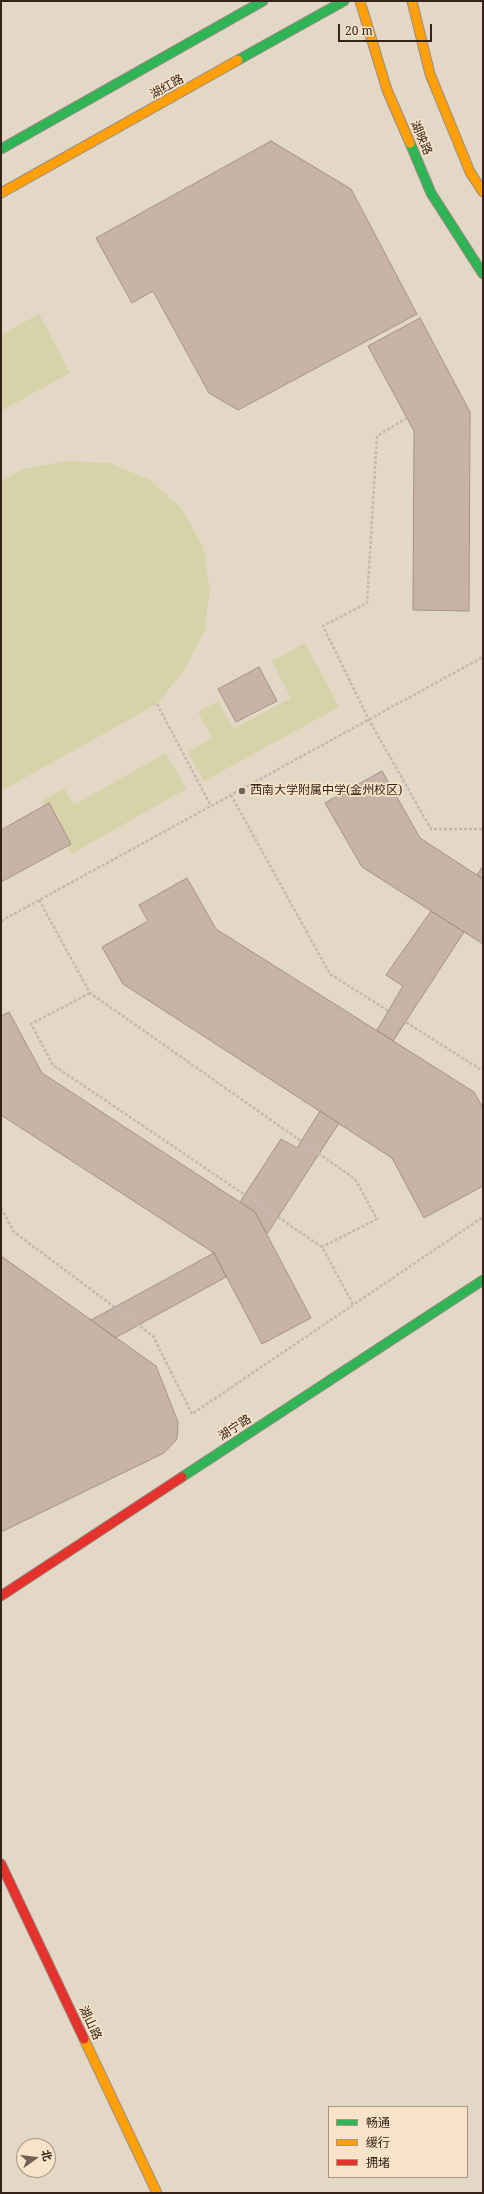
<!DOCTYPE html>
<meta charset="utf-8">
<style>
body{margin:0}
#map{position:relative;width:484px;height:2194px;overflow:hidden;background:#e3d7c6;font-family:"Noto Serif","Noto Sans SC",serif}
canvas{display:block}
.frame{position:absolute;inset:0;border:2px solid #352319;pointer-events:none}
.legend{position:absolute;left:328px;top:2106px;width:140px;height:72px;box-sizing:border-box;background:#f7e3c8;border:1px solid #a99682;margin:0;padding:5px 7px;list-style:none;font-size:12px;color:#352319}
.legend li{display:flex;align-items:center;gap:8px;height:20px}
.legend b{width:20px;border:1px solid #a99682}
.north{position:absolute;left:16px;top:2138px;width:40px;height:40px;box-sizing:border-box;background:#f7e3c8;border:1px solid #a99682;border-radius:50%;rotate:76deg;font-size:11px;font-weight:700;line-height:16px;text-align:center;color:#352319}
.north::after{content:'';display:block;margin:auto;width:14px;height:18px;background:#726256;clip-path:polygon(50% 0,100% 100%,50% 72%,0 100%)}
.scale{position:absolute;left:338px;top:24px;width:94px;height:18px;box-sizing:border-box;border:2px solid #352319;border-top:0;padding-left:5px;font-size:12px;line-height:14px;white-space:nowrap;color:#352319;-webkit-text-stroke:3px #f7e3c8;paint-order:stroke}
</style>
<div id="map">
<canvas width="484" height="2194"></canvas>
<div class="frame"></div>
<ul class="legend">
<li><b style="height:5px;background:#30b455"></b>畅通</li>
<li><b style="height:5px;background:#ff9f0a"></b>缓行</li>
<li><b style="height:5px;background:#e5322d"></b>拥堵</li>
</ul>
<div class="north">北</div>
<div class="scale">20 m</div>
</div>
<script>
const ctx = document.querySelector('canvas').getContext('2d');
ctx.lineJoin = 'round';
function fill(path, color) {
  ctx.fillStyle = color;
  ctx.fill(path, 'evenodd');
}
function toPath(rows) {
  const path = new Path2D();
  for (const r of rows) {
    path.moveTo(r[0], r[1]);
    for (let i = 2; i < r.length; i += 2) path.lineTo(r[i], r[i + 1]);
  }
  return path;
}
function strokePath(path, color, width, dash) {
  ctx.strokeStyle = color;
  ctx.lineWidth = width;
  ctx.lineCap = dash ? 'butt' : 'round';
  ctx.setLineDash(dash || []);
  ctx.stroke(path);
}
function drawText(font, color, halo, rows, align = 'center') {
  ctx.font = font + ' "Noto Serif","Noto Sans SC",serif';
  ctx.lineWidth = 3.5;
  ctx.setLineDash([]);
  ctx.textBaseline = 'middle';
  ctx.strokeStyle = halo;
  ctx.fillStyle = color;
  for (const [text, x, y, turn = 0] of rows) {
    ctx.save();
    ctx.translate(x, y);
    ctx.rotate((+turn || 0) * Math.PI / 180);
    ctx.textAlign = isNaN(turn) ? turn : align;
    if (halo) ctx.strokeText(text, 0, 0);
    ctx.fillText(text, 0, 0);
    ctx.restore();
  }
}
const green = toPath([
 [39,314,70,373,1,411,1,335],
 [66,461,109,463,150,480,182,509,203,547,210,590,204,632,184,670,157,704,1,791,1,481,24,469],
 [305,643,339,707,204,781,188,752,212,738,198,712,218,701,233,729,291,698,272,661],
 [166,753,186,789,71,854,67,846,71,844,49,804,45,806,42,801,64,788,74,805]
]);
const building = toPath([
 [271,141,351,189,417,314,238,410,209,393,153,291,132,303,96,238,271,141],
 [420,318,470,412,469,611,413,610,414,431,368,346,420,318],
 [259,667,277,701,236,722,218,689,259,667],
 [382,771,420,838,483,879,483,944,362,867,325,803,382,771],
 [49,803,71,844,1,882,1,830,49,803],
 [483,866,483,879,477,875,483,866],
 [187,878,216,929,474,1092,483,1108,483,1186,424,1218,392,1158,123,984,102,947,148,921,139,905,187,878],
 [431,911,464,932,393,1041,377,1030,403,986,386,975,431,911],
 [9,1012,42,1073,255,1212,311,1318,262,1344,214,1253,1,1115,1,1016,9,1012],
 [320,1111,339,1123,267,1234,255,1212,240,1202,281,1139,297,1148,320,1111],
 [214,1253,226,1277,115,1338,91,1320,214,1253],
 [1,1256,156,1366,178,1422,177,1439,164,1453,1,1532,1,1256]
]);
const path = toPath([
 [407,418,377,436,367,603,323,626,369,720,431,829,483,829],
 [157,704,211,806],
 [231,795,330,974,483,1071],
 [39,900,90,993,355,1179,377,1219,322,1247],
 [1,921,483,657],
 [90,993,31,1024,53,1065,322,1247,353,1304],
 [1,1208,14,1232,153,1336,192,1414,483,1217]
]);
const fast = toPath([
 [238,60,344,1],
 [410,143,431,193,483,274],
 [1,149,263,1],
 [182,1477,483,1280]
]);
const slow = toPath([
 [360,1,387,90,410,143],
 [412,1,430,74,470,172,483,192],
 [1,193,238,60],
 [84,2039,157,2193]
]);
const jam = toPath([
 [1,1596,182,1477],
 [1,1864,84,2039]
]);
const markers = [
 [242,791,4,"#726256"]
];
const streetNames = [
 ["湖红路",167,87,-29],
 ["湖映路",421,138,67],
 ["湖宁路",235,1428,-33],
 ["湖山路",90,2023,65]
];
const poiNames = [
 ["西南大学附属中学(金州校区)",250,791]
];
fill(green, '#d7d2a7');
fill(building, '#c7b4a7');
strokePath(building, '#a39286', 1);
strokePath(fast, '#978b80', 11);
strokePath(slow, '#978b80', 11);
strokePath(jam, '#978b80', 11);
strokePath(path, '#c3b9b0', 2.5, [3, 2]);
strokePath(fast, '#30b455', 9);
strokePath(slow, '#ff9f0a', 9);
strokePath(jam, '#e5322d', 9);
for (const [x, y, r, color] of markers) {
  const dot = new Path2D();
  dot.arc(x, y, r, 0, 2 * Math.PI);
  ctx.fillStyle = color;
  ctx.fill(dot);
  strokePath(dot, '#f7e3c8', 1.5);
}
drawText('12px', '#352319', '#f7e3c8', streetNames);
drawText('12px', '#352319', '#f7e3c8', poiNames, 'left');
</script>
